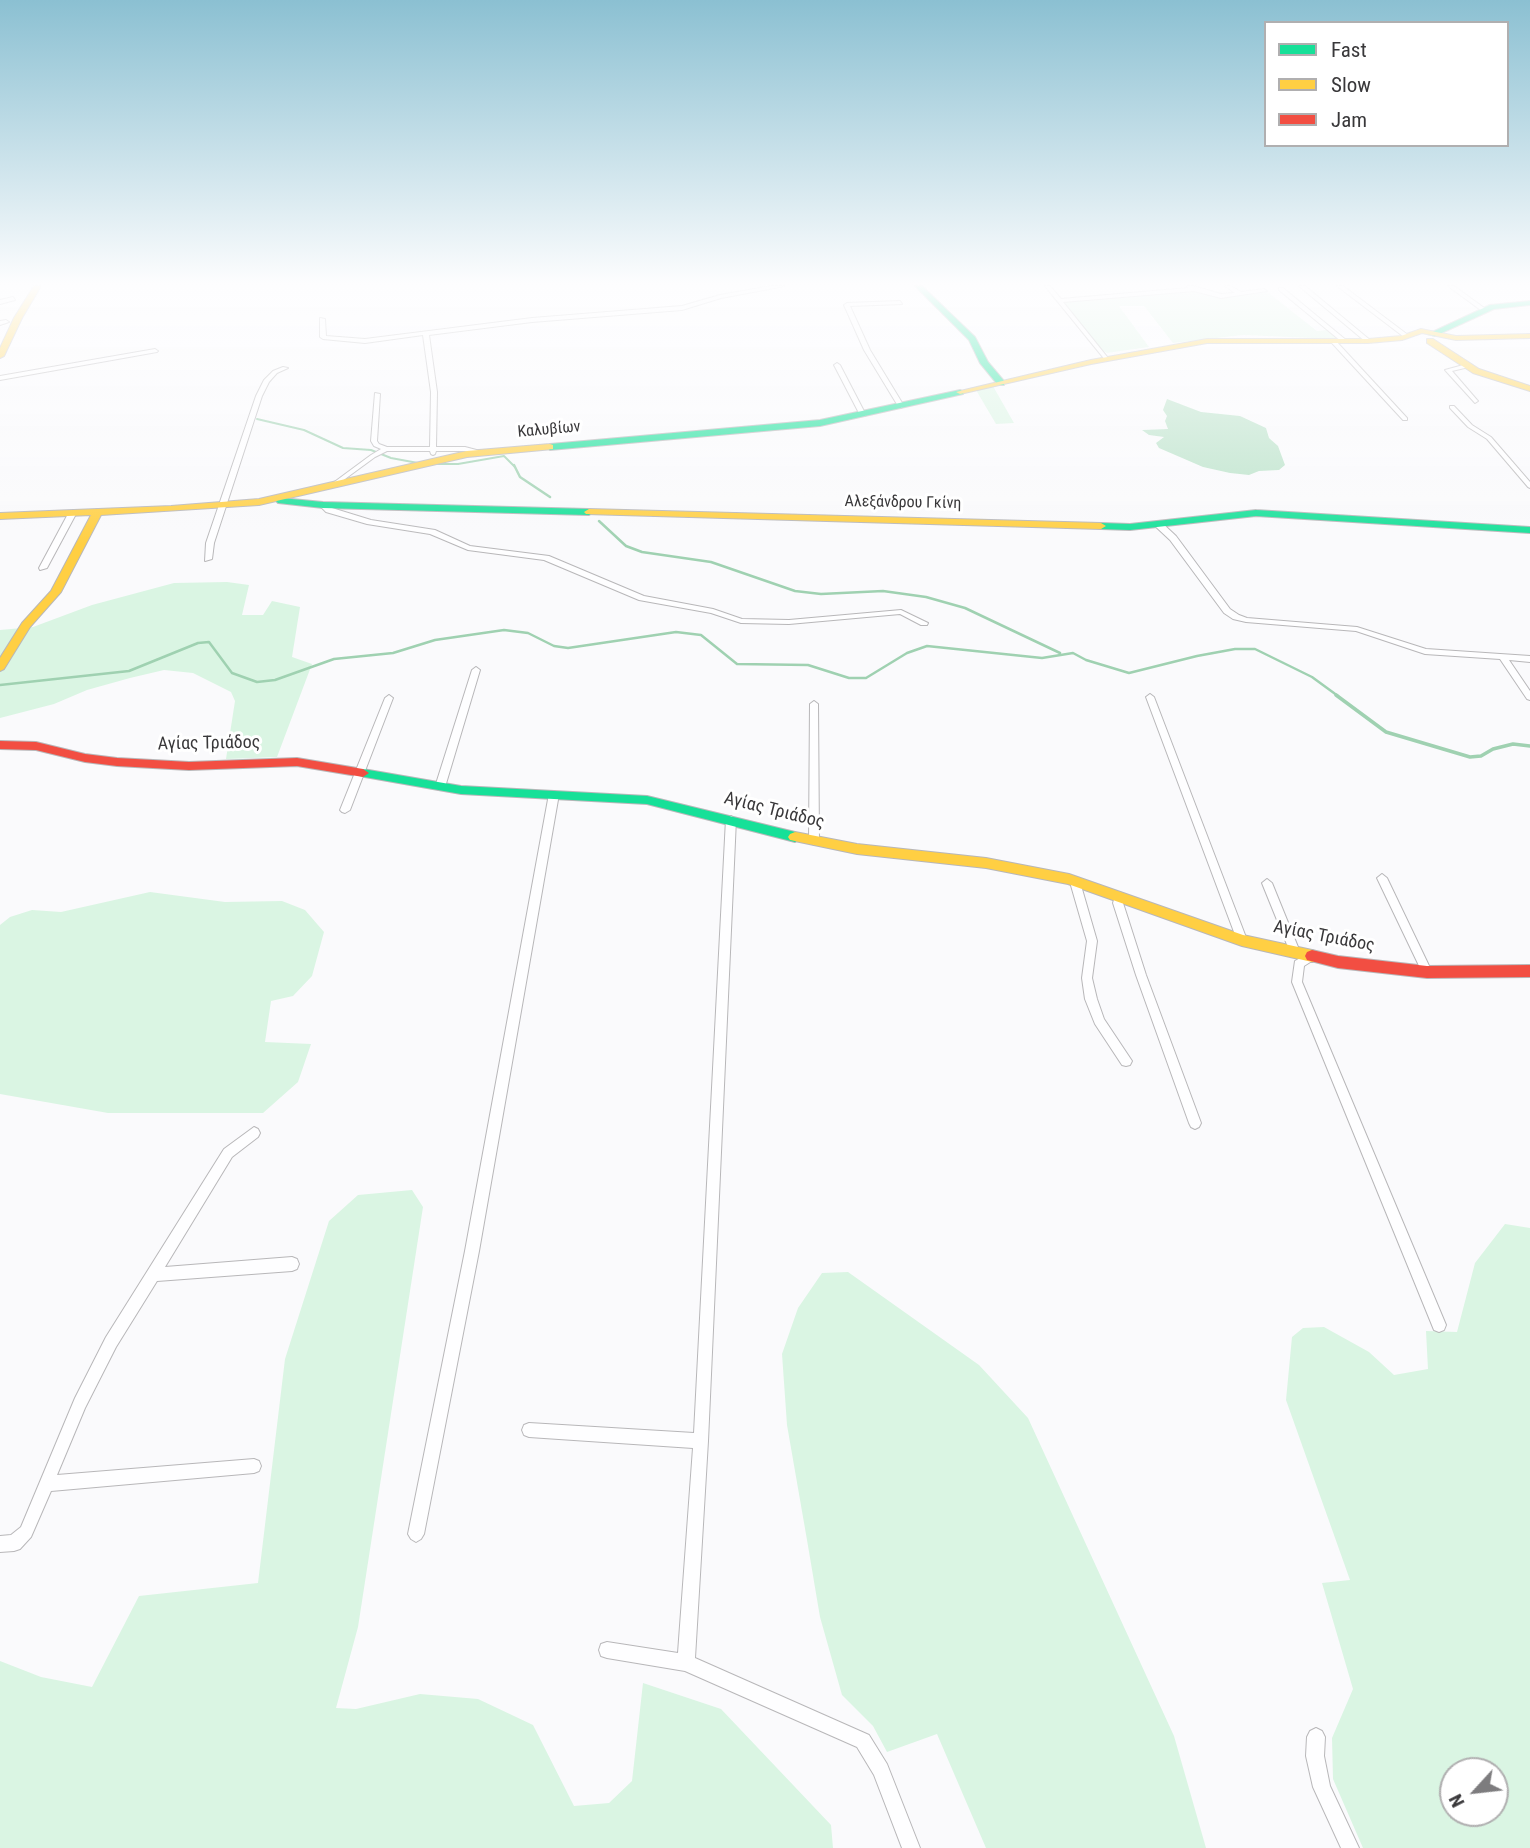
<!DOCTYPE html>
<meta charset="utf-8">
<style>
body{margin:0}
#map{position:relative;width:1530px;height:1848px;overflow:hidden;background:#fafafc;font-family:"Roboto Condensed",sans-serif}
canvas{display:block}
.legend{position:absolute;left:1264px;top:21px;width:245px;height:126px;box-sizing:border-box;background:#fff;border:2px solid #b0afb0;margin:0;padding:9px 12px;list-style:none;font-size:21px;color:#39383a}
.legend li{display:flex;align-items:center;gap:14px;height:35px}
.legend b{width:35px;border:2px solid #b0afb0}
.north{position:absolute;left:1439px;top:1757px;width:70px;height:70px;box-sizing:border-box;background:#fff;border:2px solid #b0afb0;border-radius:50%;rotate:243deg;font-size:19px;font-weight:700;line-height:28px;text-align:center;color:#39383a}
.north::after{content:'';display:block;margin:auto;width:24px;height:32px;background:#7d7c7e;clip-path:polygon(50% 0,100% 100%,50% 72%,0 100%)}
</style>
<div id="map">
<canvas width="1530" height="1848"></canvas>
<ul class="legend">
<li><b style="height:9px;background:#16e098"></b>Fast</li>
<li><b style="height:9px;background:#ffcf43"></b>Slow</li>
<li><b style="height:9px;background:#f24e42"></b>Jam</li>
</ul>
<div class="north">N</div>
</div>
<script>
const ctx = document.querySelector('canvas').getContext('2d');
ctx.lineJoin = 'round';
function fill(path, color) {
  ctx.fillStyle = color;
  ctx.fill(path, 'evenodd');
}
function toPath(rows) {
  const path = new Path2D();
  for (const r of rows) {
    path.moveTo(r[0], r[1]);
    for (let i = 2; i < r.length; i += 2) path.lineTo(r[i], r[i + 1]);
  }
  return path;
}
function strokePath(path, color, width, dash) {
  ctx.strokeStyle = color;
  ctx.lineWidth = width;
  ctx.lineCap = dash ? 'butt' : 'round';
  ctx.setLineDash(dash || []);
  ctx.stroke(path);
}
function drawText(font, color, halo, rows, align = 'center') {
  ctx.font = font + ' "Roboto Condensed",sans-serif';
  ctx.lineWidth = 6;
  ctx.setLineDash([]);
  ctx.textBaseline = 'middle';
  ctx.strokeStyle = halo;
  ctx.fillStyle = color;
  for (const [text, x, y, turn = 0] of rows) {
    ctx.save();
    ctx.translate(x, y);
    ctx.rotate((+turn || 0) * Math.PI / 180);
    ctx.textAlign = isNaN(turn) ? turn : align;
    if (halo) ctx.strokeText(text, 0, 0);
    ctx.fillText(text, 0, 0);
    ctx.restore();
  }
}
const green = toPath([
 [1194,289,1219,297,1266,291,1317,331,1327,330,1337,339,1243,335,1173,343,1144,306,1119,306,1149,347,1107,353,1098,348,1062,302],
 [993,386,1014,423,996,424,976,390],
 [227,582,249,585,242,615,263,615,272,601,300,607,292,657,312,664,277,757,226,759,235,701,231,692,193,673,164,670,130,678,87,690,54,704,0,718,0,630,33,627,92,605,174,583],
 [150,892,225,902,282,901,305,910,324,932,312,976,293,996,271,1001,265,1042,311,1044,298,1082,263,1113,108,1113,0,1094,0,925,10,917,32,910,61,912],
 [412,1190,423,1207,358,1627,336,1708,356,1709,420,1694,478,1699,533,1725,574,1806,609,1803,632,1781,643,1683,721,1709,831,1825,833,1848,0,1848,0,1661,41,1677,92,1687,139,1596,258,1583,285,1359,329,1221,358,1195],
 [1505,1224,1530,1228,1530,1848,1363,1848,1333,1779,1332,1738,1353,1689,1322,1583,1350,1580,1286,1400,1292,1337,1303,1328,1324,1327,1369,1352,1394,1375,1428,1369,1426,1331,1457,1332,1475,1263],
 [1453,1771,1495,1771,1495,1813,1453,1813],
 [848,1272,979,1365,1028,1418,1174,1736,1206,1848,986,1848,937,1734,887,1752,873,1726,842,1695,820,1617,807,1540,787,1425,782,1354,798,1308,822,1273]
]);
const forest = toPath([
 [1167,399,1201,412,1240,416,1266,428,1269,438,1278,446,1285,465,1279,470,1259,471,1249,475,1230,473,1203,467,1159,448,1156,443,1164,437,1149,435,1142,430,1168,429,1165,421,1167,416,1163,410]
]);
const streamFar2 = toPath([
 [257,419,304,430,343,448,371,450,391,458,418,463],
 [430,464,458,464,504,456,515,467]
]);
const streamFar1 = toPath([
 [514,465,520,477,550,497],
 [599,521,626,546,642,552,711,562,795,591,821,594,883,591,926,597,965,608,1060,653],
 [0,685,129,671,198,643,209,642,232,673,257,682,275,680,334,659,393,653,435,640,504,630,528,633,554,646,568,648,676,632,701,635,737,664,808,665,849,678,866,678,907,653,927,646,1042,658,1073,653,1086,660,1129,673,1197,656,1235,649,1255,649,1312,677,1338,696]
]);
const stream = toPath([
 [1336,695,1386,732,1470,757,1481,756,1493,749,1513,744,1530,746]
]);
const street = toPath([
 [771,286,785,286,721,298,682,310,532,322,429,335,437,392,436,447,465,447,484,452,481,454,465,451,436,451,435,454,433,455,431,454,430,451,387,451,375,457,334,487,329,486,371,455,381,449,374,446,371,441,375,393,380,394,377,441,379,444,387,447,430,447,431,392,423,335,365,343,323,339,320,337,320,318,325,319,326,336,365,339,532,318,682,306,720,295,771,286],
 [1045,286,1050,286,1061,299,1188,288,1187,286,1193,286,1221,294,1235,293,1225,286,1231,286,1241,292,1264,289,1267,291,1221,298,1194,291,1063,302,1108,358,1109,359,1106,361,1045,286],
 [1299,286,1305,286,1370,340,1370,342,1366,342,1299,286],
 [1337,286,1343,286,1408,335,1408,337,1404,337,1337,286],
 [1448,286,1454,286,1487,310,1482,311,1448,286],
 [1279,288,1283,288,1346,340,1346,342,1342,342,1279,290,1279,288],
 [13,297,15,300,0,304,0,300,13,297],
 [900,301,902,304,850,306,870,350,904,406,901,408,898,406,864,350,844,305,847,303,900,301],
 [0,321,6,320,9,322,0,325,0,321],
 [1331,340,1335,340,1407,418,1407,420,1403,420,1331,342,1331,340],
 [155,349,158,351,157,352,0,380,0,376,155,349],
 [837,363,840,365,866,415,865,416,860,415,834,365,837,363],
 [1467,364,1469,365,1469,367,1452,371,1477,400,1478,401,1475,403,1445,370,1467,364],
 [283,367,288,368,277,373,269,382,262,396,214,543,212,559,205,561,206,543,256,396,264,380,273,371,283,367],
 [1450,406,1454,406,1472,425,1491,437,1530,482,1530,488,1528,487,1487,439,1468,427,1450,408,1450,406],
 [323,503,332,508,371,520,435,530,470,546,549,556,644,596,713,609,742,619,789,620,901,610,928,623,927,625,921,625,900,614,789,624,741,623,711,613,639,600,544,560,468,550,430,534,367,524,326,512,319,505,323,503],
 [69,512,76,514,47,568,40,570,39,568,69,512],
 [1155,522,1161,522,1176,536,1230,609,1239,615,1247,618,1357,627,1426,649,1530,656,1530,662,1509,660,1530,691,1530,700,1527,699,1500,659,1425,654,1356,631,1246,622,1233,619,1224,613,1170,540,1155,526,1155,522],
 [476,667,480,670,445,787,440,790,437,789,435,787,472,670,476,667],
 [1150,694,1154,697,1247,940,1246,943,1238,943,1237,940,1146,697,1150,694],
 [389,695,393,698,350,810,345,813,342,812,340,810,385,698,389,695],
 [814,701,818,704,819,841,814,845,809,841,810,704,814,701],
 [554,791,559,794,479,1251,424,1534,421,1539,416,1542,411,1539,408,1534,465,1251,549,794,554,791],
 [731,816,736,819,708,1441,695,1658,869,1735,887,1764,920,1848,902,1848,874,1775,857,1747,685,1671,607,1658,601,1656,599,1650,601,1644,607,1642,678,1653,693,1448,529,1437,524,1435,522,1430,524,1425,529,1423,694,1433,726,819,731,816],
 [1382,874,1387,878,1432,972,1431,975,1427,976,1423,975,1422,972,1377,878,1382,874],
 [1075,878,1080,882,1097,941,1092,978,1097,999,1104,1019,1132,1061,1130,1065,1126,1066,1122,1065,1095,1024,1085,999,1082,978,1087,941,1070,882,1075,878],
 [1267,879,1272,883,1300,952,1299,955,1295,956,1291,955,1290,952,1262,883,1267,879],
 [1120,892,1125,896,1123,903,1146,975,1201,1123,1199,1127,1195,1129,1191,1127,1189,1123,1136,975,1113,903,1116,893,1120,892],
 [1311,952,1315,953,1316,956,1315,959,1304,966,1302,982,1446,1325,1444,1330,1439,1332,1434,1330,1292,982,1295,961,1311,952],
 [254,1127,258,1129,260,1133,258,1137,232,1157,165,1267,292,1257,297,1259,299,1264,297,1269,292,1271,157,1281,116,1347,85,1408,57,1475,254,1459,259,1461,261,1466,259,1471,254,1473,51,1491,31,1537,20,1549,14,1551,0,1552,0,1536,11,1535,21,1527,75,1398,106,1337,224,1149,254,1127],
 [1316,1728,1322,1731,1325,1737,1324,1756,1330,1786,1359,1848,1341,1848,1313,1787,1306,1756,1307,1737,1310,1731,1316,1728]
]);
const fast = toPath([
 [915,286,922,286,975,337,988,362,1004,381,1004,385,998,385,980,363,969,340,915,286],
 [1530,301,1530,305,1494,309,1435,336,1428,334,1490,305,1530,301],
 [960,390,964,392,963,394,820,426,550,450,546,447,550,444,820,420,960,390],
 [281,498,323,502,589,509,594,512,589,515,323,508,278,503,276,501,281,498],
 [1256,510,1530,527,1530,533,1256,516,1130,530,1101,529,1096,526,1101,523,1130,524,1256,510],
 [363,769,461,786,647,796,795,832,802,837,795,842,647,804,461,794,359,776,357,773,359,770,363,769]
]);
const slow = toPath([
 [34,286,41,286,22,318,4,356,0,358,0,348,14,318,34,286],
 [1421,329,1456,336,1530,334,1530,338,1456,340,1422,333,1402,340,1368,343,1207,343,1091,364,960,394,956,392,1091,360,1207,339,1368,339,1401,336,1421,329],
 [1427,339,1433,339,1479,369,1530,386,1530,391,1473,373,1427,343,1427,339],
 [550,444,553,445,553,449,467,457,259,505,101,515,61,592,30,627,4,669,0,671,0,658,22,623,51,591,91,515,0,519,0,513,171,506,259,499,467,451,550,444],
 [589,509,1101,523,1106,526,1101,529,586,514,584,512,589,509],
 [795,832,857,844,986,858,1069,874,1243,935,1312,950,1317,952,1319,956,1317,960,1312,962,1242,946,1068,884,986,868,857,854,790,840,788,837,790,834,795,832]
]);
const jam = toPath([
 [0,741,36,742,85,754,117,758,189,762,297,758,363,769,369,773,363,777,297,766,189,770,117,766,85,762,36,750,0,749,0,741],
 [1312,950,1338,956,1427,966,1530,965,1530,977,1427,978,1338,968,1307,960,1305,956,1307,952,1312,950]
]);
const farStreetnames = [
 ["Καλυβίων",549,430,-5],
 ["Αλεξάνδρου Γκίνη",903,503,1]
];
const streetNames = [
 ["Αγίας Τριάδος",209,744,-1],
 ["Αγίας Τριάδος",774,811,14],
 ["Αγίας Τριάδος",1324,937,11]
];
fill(green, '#daf5e3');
fill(forest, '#bae2c9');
strokePath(streamFar2, '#9fd1b1', 2);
strokePath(streamFar1, '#9fd1b1', 2.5);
strokePath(stream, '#9fd1b1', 3.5);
strokePath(street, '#b8b7b9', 2);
strokePath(fast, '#b8b7b9', 2);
strokePath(slow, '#b8b7b9', 2);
strokePath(jam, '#b8b7b9', 2);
fill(street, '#fefeff');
fill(fast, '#16e098');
fill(slow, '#ffcf43');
fill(jam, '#f24e42');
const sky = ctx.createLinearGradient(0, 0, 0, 545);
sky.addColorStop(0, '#8bc0d2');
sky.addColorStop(0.52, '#fdfdfe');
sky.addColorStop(1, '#fdfdfe00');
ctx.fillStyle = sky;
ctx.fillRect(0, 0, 1530, 545);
drawText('16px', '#39383a', '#fff', farStreetnames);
drawText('18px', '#39383a', '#fff', streetNames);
</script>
